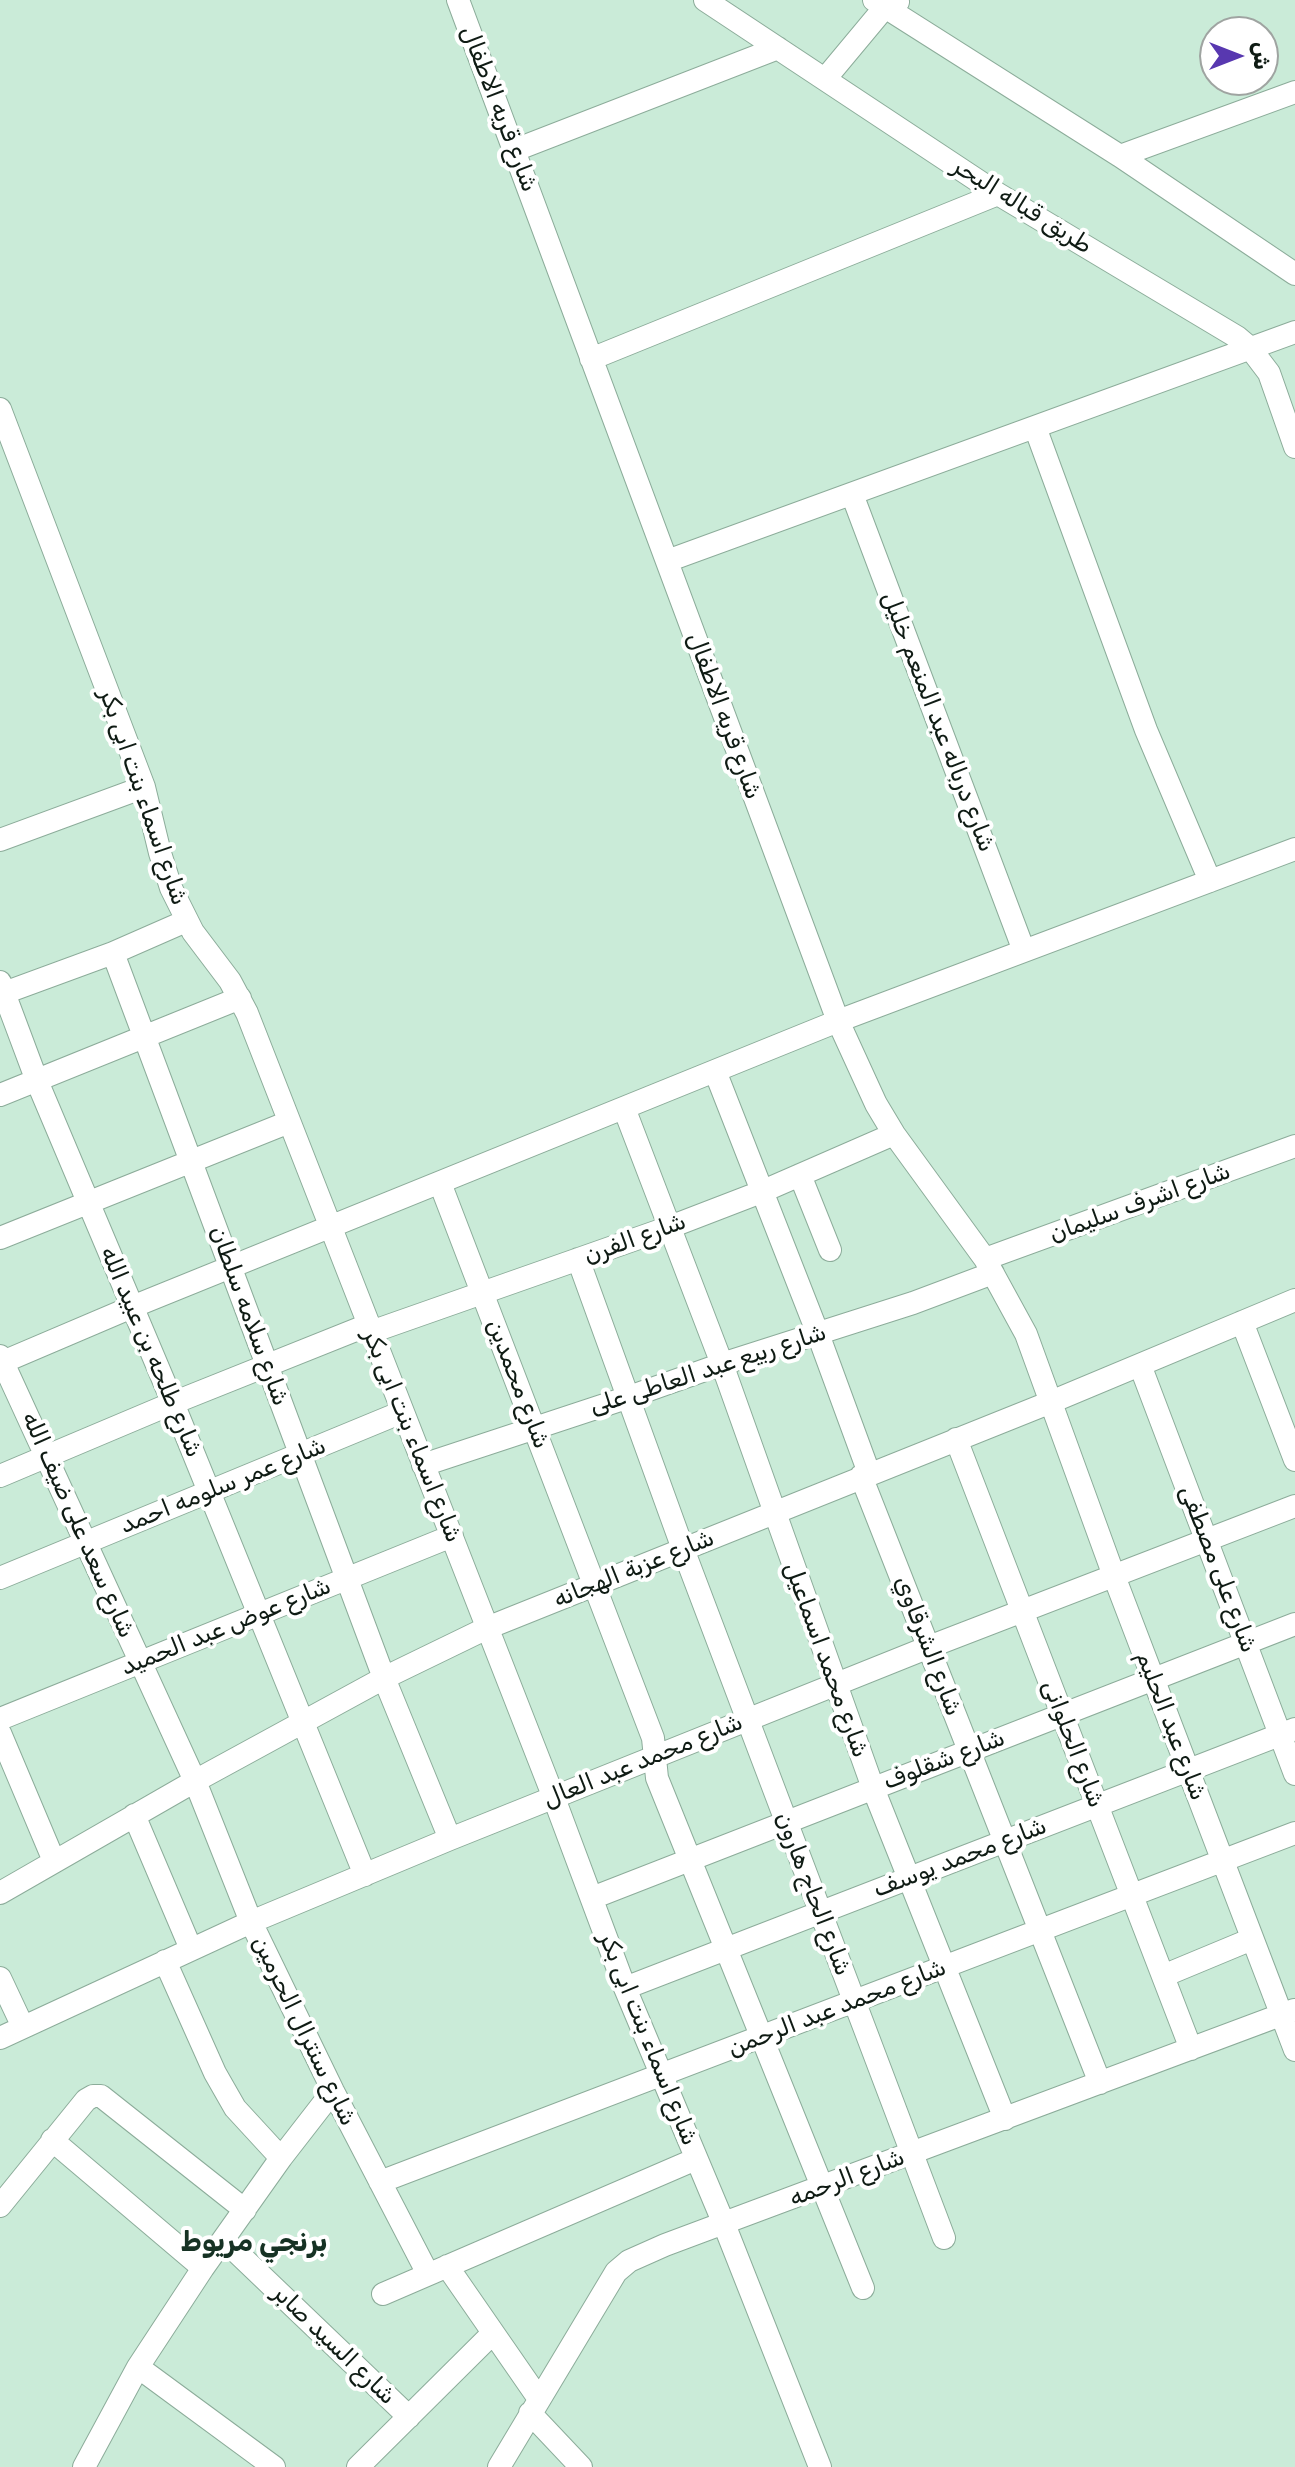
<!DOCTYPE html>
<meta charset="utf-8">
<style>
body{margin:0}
#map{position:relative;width:1295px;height:2467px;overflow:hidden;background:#caebd8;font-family:Rubik,Cairo,sans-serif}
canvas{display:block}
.north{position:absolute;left:1199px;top:16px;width:80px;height:80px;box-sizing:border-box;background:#fff;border:2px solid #9fa4a1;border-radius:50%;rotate:90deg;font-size:22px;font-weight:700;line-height:32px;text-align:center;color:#0f1b14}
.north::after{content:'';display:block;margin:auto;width:28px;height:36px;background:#5838b0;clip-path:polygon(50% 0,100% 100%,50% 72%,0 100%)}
</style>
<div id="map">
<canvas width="1295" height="2467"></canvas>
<div class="north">ش</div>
</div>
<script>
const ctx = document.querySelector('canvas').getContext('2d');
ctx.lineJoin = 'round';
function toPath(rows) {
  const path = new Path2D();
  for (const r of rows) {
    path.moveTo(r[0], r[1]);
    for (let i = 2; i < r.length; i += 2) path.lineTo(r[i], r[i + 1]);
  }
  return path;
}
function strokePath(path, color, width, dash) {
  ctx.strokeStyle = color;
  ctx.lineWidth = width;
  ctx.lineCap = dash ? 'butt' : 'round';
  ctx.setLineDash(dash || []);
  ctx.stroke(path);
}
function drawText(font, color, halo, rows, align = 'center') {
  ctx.font = font + ' Rubik,Cairo,sans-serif';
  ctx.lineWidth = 8;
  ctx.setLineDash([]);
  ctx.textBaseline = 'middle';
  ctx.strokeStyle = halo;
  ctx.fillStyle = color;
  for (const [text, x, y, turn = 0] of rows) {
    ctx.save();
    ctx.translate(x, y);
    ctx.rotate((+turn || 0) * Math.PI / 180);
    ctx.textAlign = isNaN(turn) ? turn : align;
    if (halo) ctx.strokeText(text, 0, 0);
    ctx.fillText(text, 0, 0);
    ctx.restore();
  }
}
const minor = toPath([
 [458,0,838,1021,876,1104,894,1134,985,1259,1026,1334,1114,1576,1295,2050],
 [705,0,998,194,1237,337,1250,348,1269,373,1295,447],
 [874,0,1120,156,1295,274],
 [825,79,885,7,898,2],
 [515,150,778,48],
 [1120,156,1295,92],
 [591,359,998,194],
 [0,409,144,787,160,853,171,888,193,932,230,981,247,1013,554,1798,625,1988,724,2224,820,2467],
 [1035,427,1146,730,1210,881],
 [852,494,1024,951],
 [667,561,1295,332],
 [0,840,144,787],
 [113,953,384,1678,450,1839],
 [0,982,37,1081,173,1403,365,1875],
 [4,993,113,953,186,921],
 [715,1071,818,1334,869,1473],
 [0,1095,240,998],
 [624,1108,722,1364,873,1788,1005,2119],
 [800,1175,830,1250],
 [440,1183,653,1738,657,1778,863,2288],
 [0,1238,289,1122],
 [578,1259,683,1549,944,2238],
 [985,1259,1295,1146],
 [1242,1322,1295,1460],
 [371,1332,670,1227,761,1192,894,1134],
 [0,1356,195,1781,251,1922,333,2091,428,2274],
 [3,1362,132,1307,838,1021,1295,849],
 [1140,1365,1295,1774],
 [956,1439,1191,2049],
 [423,1465,629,1397,722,1364,913,1303,993,1273],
 [0,1476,173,1403,368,1325],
 [861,1476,1100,2083],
 [0,1578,402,1412],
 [0,1719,452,1536],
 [0,1733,54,1861],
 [134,1815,191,1949],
 [0,1893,195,1781,384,1678,487,1628,1051,1402,1295,1300],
 [592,1898,1295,1624],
 [165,1961,215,2073,235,2108,281,2158],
 [1163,1976,1252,1939],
 [0,1978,23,2027],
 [625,1988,1295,1729],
 [0,2038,251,1922,450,1839,929,1647,1295,1506],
 [52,2140,203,2268],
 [380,2182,1295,1833],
 [0,2206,86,2100,93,2096,101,2096,245,2210],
 [224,2240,409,2417],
 [447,2266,539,2399],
 [383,2294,696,2159],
 [138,2367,274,2467],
 [530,2413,581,2467],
 [84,2467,138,2367,203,2268,281,2158,333,2091],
 [358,2467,493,2333],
 [499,2467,616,2272,629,2261,665,2245,1294,2010]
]);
const streetNames = [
 ["شارع قريه الاطفال",499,109,69],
 ["طريق قباله البحر",1022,206,32],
 ["شارع قريه الاطفال",724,716,70],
 ["شارع درباله عبد المنعم خليل",938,722,69],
 ["شارع اسماء بنت ابى بكر",143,797,71],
 ["شارع اشرف سليمان",1140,1203,-20],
 ["شارع الفرن",635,1239,-20],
 ["شارع سلامه سلطان",249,1316,70],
 ["شارع طلحه بن عبيد الله",151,1352,67],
 ["شارع ربيع عبد العاطى على",708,1370,-18],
 ["شارع محمدين",518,1384,69],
 ["شارع اسماء بنت ابى بكر",412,1436,68],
 ["شارع عمر سلومه احمد",223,1486,-22],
 ["شارع سعد على ضيف الله",78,1525,66],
 ["شارع عزبة الهجانه",634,1569,-22],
 ["شارع على مصطفى",1218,1569,69],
 ["شارع عوض عبد الحميد",226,1627,-22],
 ["شارع الشرقاوي",928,1646,69],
 ["شارع محمد اسماعيل",826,1660,70],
 ["شارع عبد الحليم",1171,1726,69],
 ["شارع الحلوانى",1073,1744,69],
 ["شارع شقلوف",944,1760,-21],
 ["شارع محمد عبد العال",643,1761,-22],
 ["شارع محمد يوسف",960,1858,-21],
 ["شارع الحاج هارون",813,1894,69],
 ["شارع محمد عبد الرحمن",837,2008,-21],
 ["شارع سنترال الحرمين",304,2031,64],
 ["شارع اسماء بنت ابى بكر",648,2039,68],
 ["شارع الرحمه",847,2178,-21],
 ["شارع السيد صابر",334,2345,44]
];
const quarterNames = [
 ["برنجي مريوط",254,2243]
];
strokePath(minor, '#8cac9a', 24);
strokePath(minor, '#fff', 22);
drawText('24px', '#0f1b14', '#fff', streetNames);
drawText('bold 28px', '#163224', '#fff', quarterNames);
</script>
